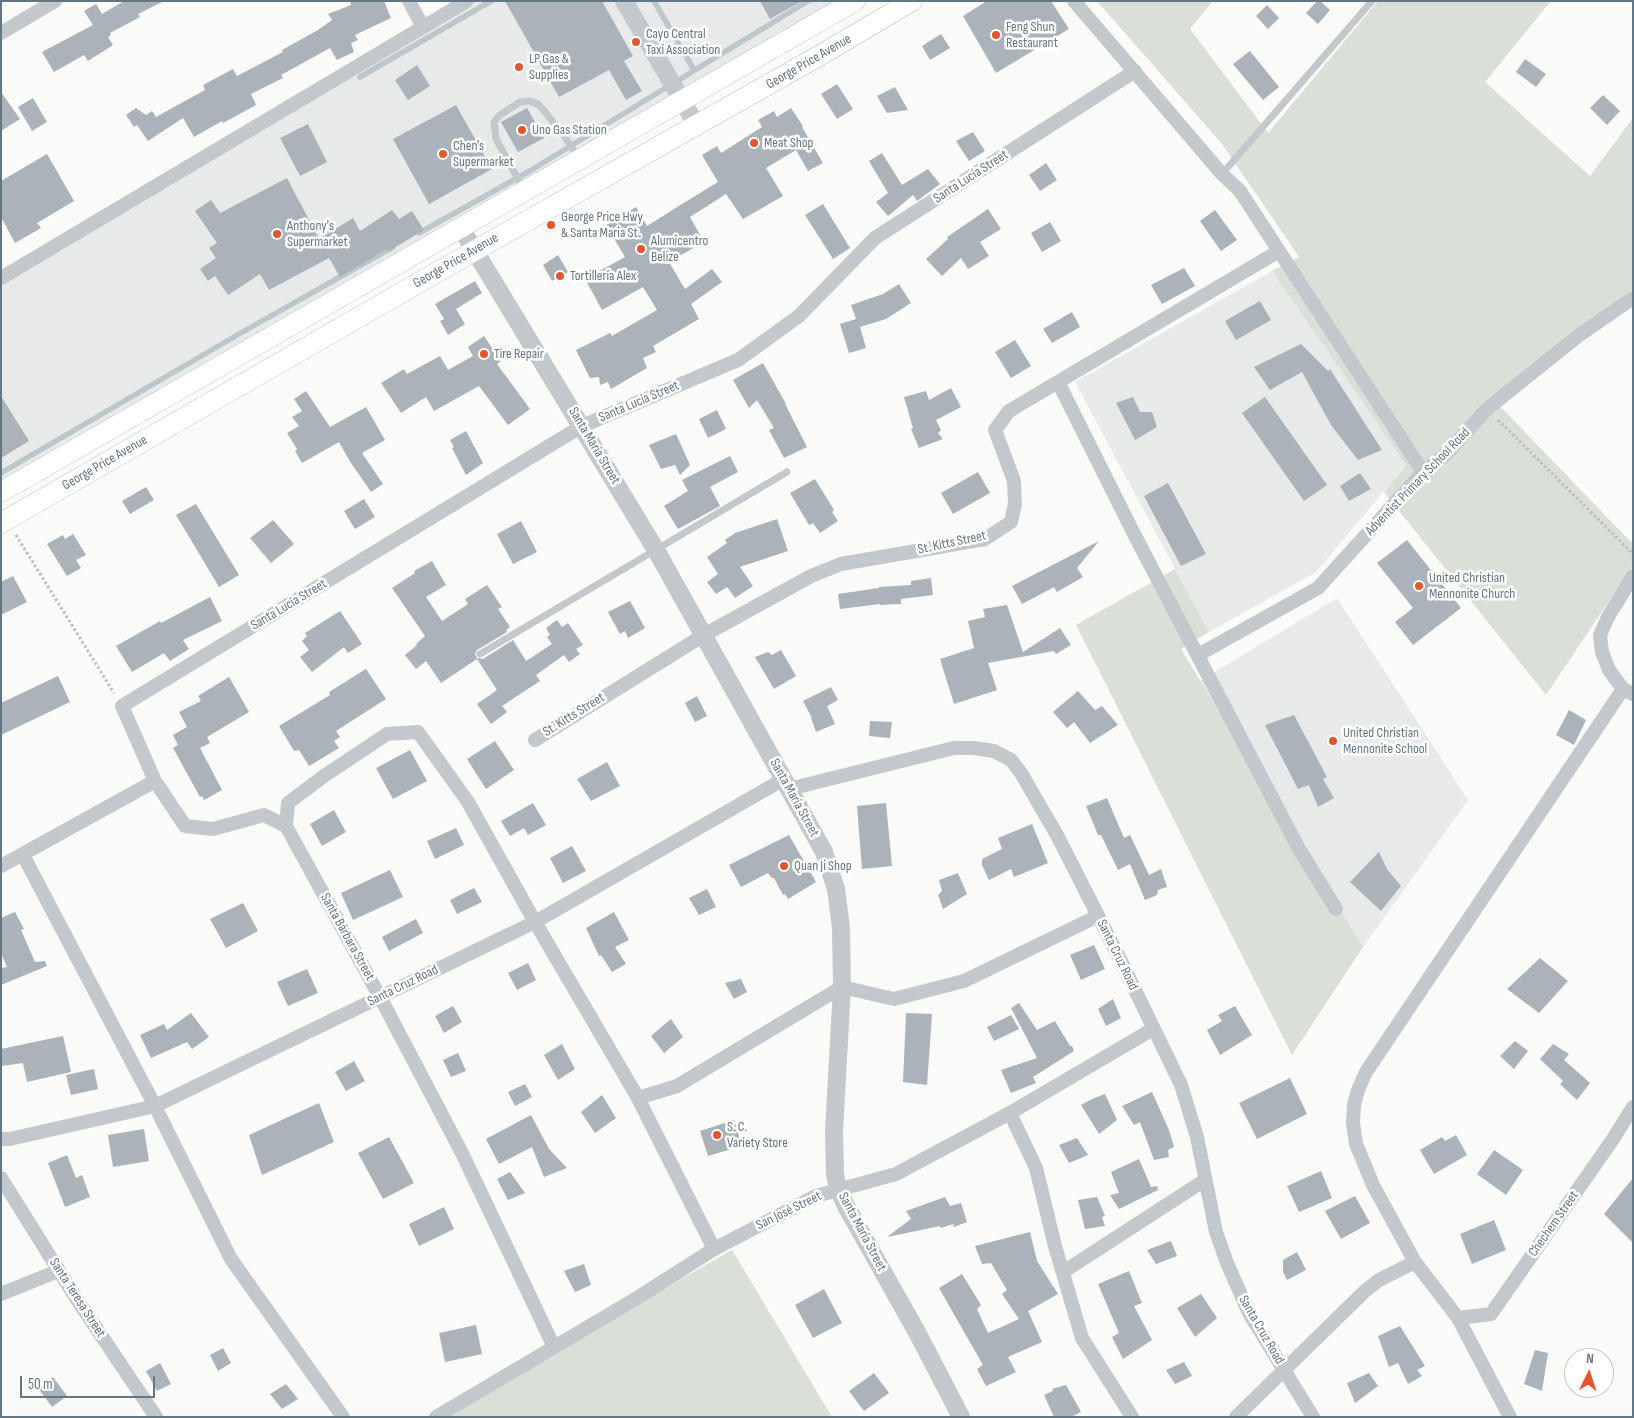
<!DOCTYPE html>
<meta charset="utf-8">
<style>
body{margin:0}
#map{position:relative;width:1634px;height:1418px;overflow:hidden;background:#fafaf8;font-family:"Sofia Sans Condensed",sans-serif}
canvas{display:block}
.frame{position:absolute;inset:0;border:2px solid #657683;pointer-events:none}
.north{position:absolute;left:1564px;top:1348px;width:50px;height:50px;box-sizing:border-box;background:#fff;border:1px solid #c1c8cd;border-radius:50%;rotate:4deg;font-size:14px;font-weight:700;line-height:20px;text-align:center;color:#657683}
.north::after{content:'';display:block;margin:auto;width:18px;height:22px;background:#e4572e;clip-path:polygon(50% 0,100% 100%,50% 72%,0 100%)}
.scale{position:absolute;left:20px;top:1376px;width:135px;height:22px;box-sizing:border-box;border:2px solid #657683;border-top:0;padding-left:6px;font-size:15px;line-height:18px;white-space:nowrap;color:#657683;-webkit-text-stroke:4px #fff;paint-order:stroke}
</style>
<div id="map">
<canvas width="1634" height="1418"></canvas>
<div class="frame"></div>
<div class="north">N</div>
<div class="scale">50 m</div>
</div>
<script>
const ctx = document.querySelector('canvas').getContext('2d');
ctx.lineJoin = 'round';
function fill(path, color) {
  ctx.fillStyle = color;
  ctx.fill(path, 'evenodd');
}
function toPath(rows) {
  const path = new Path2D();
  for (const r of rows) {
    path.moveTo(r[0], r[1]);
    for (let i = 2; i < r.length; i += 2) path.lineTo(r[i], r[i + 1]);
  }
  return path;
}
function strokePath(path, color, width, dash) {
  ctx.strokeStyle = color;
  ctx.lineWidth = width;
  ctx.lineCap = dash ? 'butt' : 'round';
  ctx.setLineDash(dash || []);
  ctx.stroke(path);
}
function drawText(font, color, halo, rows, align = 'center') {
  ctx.font = font + ' "Sofia Sans Condensed",sans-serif';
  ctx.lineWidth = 5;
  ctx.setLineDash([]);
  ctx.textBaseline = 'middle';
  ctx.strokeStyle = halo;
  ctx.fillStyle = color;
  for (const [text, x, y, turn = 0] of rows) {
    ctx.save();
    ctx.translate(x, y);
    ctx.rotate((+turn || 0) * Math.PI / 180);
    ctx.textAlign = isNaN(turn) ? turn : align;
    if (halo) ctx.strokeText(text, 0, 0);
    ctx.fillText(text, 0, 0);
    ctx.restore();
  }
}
const built = toPath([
 [465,1,834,1,575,151,519,182,1,480,1,280],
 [1272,271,1406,465,1316,572,1209,632,1075,382],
 [1337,598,1468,800,1363,947,1200,681]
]);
const green = toPath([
 [1097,1,1213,1,1190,29,1268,133,1378,1,1551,1,1485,82,1590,176,1633,118,1633,289,1492,398,1633,544,1633,565,1546,695,1384,492,1406,465,1272,271,1299,257,1222,144],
 [1175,569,1209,632,1181,649,1363,947,1292,1055,1076,625],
 [732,1250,832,1417,440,1417]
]);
const stream = toPath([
 [654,1,694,70],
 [360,77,491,1],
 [419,233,528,172,808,1],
 [1,473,239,334,393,247]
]);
const building = toPath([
 [124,1,164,1,138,14,140,17,110,33,111,35,108,37,113,45,88,61,84,55,54,72,42,52,93,25,84,11,96,4,102,14],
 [350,1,384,1,391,18,355,35,358,40,351,43,354,52,337,60,330,48,281,75,283,78,251,94,256,105,223,123,222,121,194,137,183,118,148,141,137,125,134,127,126,115,136,108,146,115,152,111,156,117,205,90,203,85,233,69,237,76,283,52,282,50,318,30,332,20,328,14,351,5],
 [505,1,602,1,633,56,624,61,642,91,626,100,609,70,559,97],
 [760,1,802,1,770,19],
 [987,1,1051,1,1069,29,996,73,963,16],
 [1317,1,1320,1,1330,10,1318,24,1306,13],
 [1267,5,1279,18,1268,29,1256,16],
 [941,34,950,48,930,60,922,46],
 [1250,51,1279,87,1263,100,1233,64],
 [1525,59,1546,74,1536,87,1516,72],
 [417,65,430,86,408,100,395,80],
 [837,84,853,109,837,119,821,94],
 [895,87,908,110,887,113,877,96],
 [1,92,20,119,1,131],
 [1603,95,1620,111,1607,125,1590,108],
 [33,98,47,122,32,131,18,107],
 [456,105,492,169,429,204,393,139],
 [527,108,544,138,518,152,501,122],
 [791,108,803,126,802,127,823,163,808,171,796,150,766,168,783,196,743,219,726,194,690,217,704,242,669,262,685,289,712,269,722,282,691,304,699,319,653,346,656,352,643,358,647,368,611,389,608,382,600,385,599,377,590,378,576,350,610,333,612,336,657,310,643,287,602,310,585,279,625,257,606,225,636,207,647,226,682,204,718,182,702,155,717,146,721,153,762,127,758,120,774,111,777,117],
 [308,124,327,162,300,176,280,138],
 [973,132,985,151,969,161,956,141],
 [882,153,902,185,928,169,940,184,917,201,913,195,888,216,876,202,888,193,869,161],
 [47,154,74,201,37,223,41,228,15,243,1,217,1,181],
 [1046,163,1057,180,1040,191,1029,175],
 [287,178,319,239,353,218,360,231,392,210,399,219,412,211,424,230,389,251,387,249,340,277,329,258,269,290,260,274,228,295,215,276,208,281,200,269,216,258,209,248,217,243,195,211,211,200,220,213],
 [823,204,850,248,833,259,805,215],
 [988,209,1001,229,980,242,989,256,968,269,961,258,942,276,926,259,948,239,947,237],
 [1215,210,1237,240,1221,251,1200,221],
 [1050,222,1061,241,1042,252,1031,233],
 [558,255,568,272,552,281,543,265],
 [1184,268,1195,286,1162,304,1151,285],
 [475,281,482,293,456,309,465,324,448,335,440,321,444,319,435,304],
 [899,284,911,303,886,319,860,327,866,348,849,353,840,324,856,319,851,305,883,294],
 [1260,301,1271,320,1236,340,1225,321],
 [1072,312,1080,327,1052,343,1043,329],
 [484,336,501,361,497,364,530,409,508,425,479,386,434,411,426,397,401,413,381,383,404,369,407,374,440,356,448,370,473,356,468,347],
 [1015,340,1031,366,1011,378,995,352],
 [1301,344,1328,371,1330,369,1382,450,1358,460,1331,425,1302,372,1270,390,1254,367],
 [763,363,786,404,785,404,807,447,784,458,769,430,774,428,757,400,749,408,733,380],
 [951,388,961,407,936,420,941,430,938,433,943,439,919,448,911,429,913,428,904,397,926,391,929,400],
 [306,391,330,427,366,407,385,440,362,453,383,484,371,492,349,460,339,442,302,463,295,451,297,449,287,433,299,426,292,417,302,411,294,399],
 [1,396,29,441,1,458],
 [1133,397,1140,412,1152,412,1157,427,1135,440,1116,403],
 [1265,397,1327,485,1304,501,1242,413],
 [717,410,726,429,708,438,699,419],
 [466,431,483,463,466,475,452,448,454,447,450,440],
 [676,434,690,465,680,475,675,465,661,469,649,445],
 [730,456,738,472,710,487,720,506,678,529,664,506,688,491,682,480],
 [978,472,990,493,953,514,941,493],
 [1360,473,1371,489,1349,501,1340,486],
 [815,479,834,510,832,512,838,521,820,533,813,523,809,525,790,493],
 [1168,483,1206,554,1181,566,1144,496],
 [146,487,154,500,130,514,122,501],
 [364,499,375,517,355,529,344,511],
 [196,504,239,575,219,587,176,515],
 [777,519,788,551,740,567,753,586,735,598,727,587,716,594,707,582,718,574,707,557,727,543,725,540,735,533],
 [273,520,294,544,271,563,250,538],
 [521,521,537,552,513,564,497,534],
 [73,534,86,555,76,560,81,568,67,576,47,544,63,535,65,539],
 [1407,540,1461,608,1413,645,1395,622,1413,608,1377,563],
 [1099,541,1077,568,1083,577,1057,592,1054,587,1022,604,1012,586],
 [432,561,446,585,426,597,442,621,468,604,465,599,487,585,502,607,498,609,510,627,506,630,507,632,477,650,475,654,477,658,483,659,513,640,526,661,552,644,547,637,550,635,546,628,557,620,562,627,568,623,583,645,576,649,580,654,569,662,564,655,536,675,540,681,502,706,507,712,491,724,477,704,497,690,477,659,441,683,426,661,416,669,405,655,417,645,416,644,425,636,392,588,415,573,414,571],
 [13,576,27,602,1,615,1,582],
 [931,578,933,595,901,599,901,604,880,605,880,604,840,609,838,594,879,588,879,587,911,585,911,581],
 [210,597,222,621,183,640,189,649,170,661,164,653,132,672,116,646,160,621,161,623],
 [630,601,645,628,628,638,625,631,620,634,608,612],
 [1007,605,1023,652,1060,628,1071,645,1056,654,1054,651,988,663,997,690,954,704,940,659,974,648,968,621,985,617,983,609],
 [340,611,362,644,348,653,344,647,312,672,300,657,309,650,302,641,307,636,305,633],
 [781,650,796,676,774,689,755,657,768,652,772,655],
 [366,669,386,699,336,731,340,737,334,741,339,748,309,766,299,750,294,751,279,726,330,695,329,692],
 [58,676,70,702,1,735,1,703],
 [229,677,249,712,207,737,210,743,200,748,222,790,204,800,202,796,200,797,173,748,178,745,173,735,187,727,179,712,201,701,198,696],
 [831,687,838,700,827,706,835,724,816,732,811,718,812,718,803,701],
 [1078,691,1095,710,1102,706,1118,725,1090,743,1074,722,1067,728,1053,712],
 [697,696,707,716,695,722,685,703],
 [1569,710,1586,720,1574,745,1556,735],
 [1294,715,1327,777,1323,779,1334,798,1318,807,1309,785,1298,789,1265,725],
 [870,721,892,722,890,738,869,736],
 [495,741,514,770,486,789,467,759],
 [410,750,427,781,393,799,376,768],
 [607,762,620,786,591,801,577,779],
 [1107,798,1124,838,1130,835,1149,875,1161,869,1167,887,1158,890,1157,895,1145,900,1130,864,1118,870,1101,835,1098,835,1086,806],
 [533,803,546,825,528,835,524,828,510,836,501,821],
 [886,803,892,866,862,869,857,806],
 [334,810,346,832,322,846,310,824],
 [1032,824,1048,863,1014,877,1011,869,989,880,982,865,982,859,1002,849,998,838],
 [456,828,464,845,435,859,427,841],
 [789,835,816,882,788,899,785,894,783,895,774,878,772,878,768,873,741,887,729,865],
 [572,846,586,871,563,883,550,858],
 [1379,852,1387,869,1401,886,1381,911,1350,882],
 [390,870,403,897,353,920,341,893],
 [958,873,967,894,943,909,938,895,942,891,939,880],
 [474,888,482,902,457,914,450,900],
 [707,889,716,907,699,915,689,898],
 [243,903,258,931,226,948,210,919],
 [15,912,24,929,21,930,35,962,45,961,47,966,1,985,1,968,7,967,1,953,1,918],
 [614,912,629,940,615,947,626,964,612,972,601,955,599,956,586,928],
 [416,919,423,933,389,951,382,937],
 [1094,945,1105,969,1081,980,1070,955],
 [1540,958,1568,981,1539,1013,1507,989],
 [528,963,536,980,517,990,508,973],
 [307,969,318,993,288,1006,277,982],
 [741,979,747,992,734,999,725,983],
 [1113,999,1121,1018,1106,1026,1098,1009],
 [1019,1003,1037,1030,1055,1021,1070,1046,1072,1046,1074,1051,1033,1077,1036,1083,1011,1093,1001,1070,1037,1058,1011,1008],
 [453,1006,462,1022,444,1033,435,1016],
 [1235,1006,1252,1035,1220,1055,1207,1030,1222,1021,1218,1015],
 [191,1013,209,1037,192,1049,187,1042,151,1058,140,1035,164,1024,167,1030],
 [906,1013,932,1014,927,1085,903,1082],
 [1011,1015,1019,1029,994,1041,987,1027],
 [671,1019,683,1037,664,1053,651,1036],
 [63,1036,71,1072,27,1082,23,1063,1,1066,1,1049],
 [1515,1041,1528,1051,1514,1069,1500,1056],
 [562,1044,575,1069,558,1080,544,1055],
 [1553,1044,1569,1054,1564,1060,1590,1083,1577,1100,1560,1084,1563,1081,1540,1059],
 [458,1053,466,1071,451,1077,443,1060],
 [354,1061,365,1081,346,1091,335,1072],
 [94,1069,98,1089,71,1095,66,1075],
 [1290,1078,1307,1114,1257,1139,1239,1103],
 [525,1084,532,1097,515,1106,508,1092],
 [1152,1092,1169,1130,1174,1147,1168,1150,1169,1157,1154,1160,1140,1122,1134,1125,1122,1106],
 [1105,1094,1117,1120,1099,1134,1081,1105,1092,1099],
 [602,1095,616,1118,595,1133,581,1112],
 [319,1103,334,1142,262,1175,249,1135],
 [531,1115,549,1149,567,1168,544,1177,532,1147,499,1164,486,1139],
 [734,1120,742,1146,708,1156,700,1131],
 [144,1129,149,1161,113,1167,108,1135],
 [1456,1135,1467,1155,1434,1174,1420,1150,1442,1137,1445,1141],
 [389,1137,414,1183,383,1199,358,1153],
 [1077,1138,1088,1155,1069,1163,1059,1145],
 [1494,1150,1523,1170,1506,1195,1477,1174],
 [67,1155,76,1178,82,1175,90,1197,65,1207,48,1163],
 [1139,1159,1151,1187,1157,1186,1158,1190,1119,1209,1110,1195,1119,1193,1111,1172],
 [1321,1171,1332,1198,1299,1212,1287,1186],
 [510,1172,525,1193,508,1200,497,1179],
 [1633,1178,1633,1243,1604,1214],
 [1355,1196,1370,1223,1341,1239,1325,1211],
 [945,1197,950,1206,961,1203,967,1222,954,1227,953,1224,941,1228,940,1226,887,1237,911,1219,906,1211],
 [1097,1197,1105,1216,1102,1217,1105,1226,1085,1229,1078,1200],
 [444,1207,454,1229,419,1246,409,1224],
 [1494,1220,1506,1250,1472,1264,1460,1234],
 [1030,1232,1037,1261,1058,1294,1028,1311,1042,1342,1008,1357,1016,1372,986,1386,977,1369,983,1365,939,1288,962,1274,981,1305,977,1309,988,1333,1019,1319,1002,1294,1007,1290,991,1263,982,1264,975,1246],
 [1171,1241,1177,1256,1156,1264,1147,1250],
 [1297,1252,1306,1270,1287,1280,1283,1272,1283,1260],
 [584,1264,591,1285,575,1292,564,1271],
 [1129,1271,1142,1303,1134,1306,1152,1340,1123,1359,1112,1337,1119,1333,1098,1284],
 [824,1289,842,1323,813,1338,795,1305],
 [1201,1294,1217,1318,1195,1337,1177,1308],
 [476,1325,482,1354,445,1362,439,1333],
 [1400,1326,1425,1366,1417,1370,1422,1376,1408,1384,1398,1363,1389,1367,1378,1336],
 [223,1348,231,1363,218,1371,210,1355],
 [1535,1350,1548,1353,1542,1391,1524,1384],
 [1184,1362,1192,1376,1175,1384,1166,1370],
 [160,1363,171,1384,157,1391,146,1371],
 [874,1373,889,1393,864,1411,849,1391],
 [1369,1373,1378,1386,1355,1403,1347,1383],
 [53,1377,67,1396,52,1407,38,1388],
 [286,1384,298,1399,282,1409,270,1394],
 [1066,1385,1081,1412,1071,1417,1054,1417,1044,1395,1053,1391,1052,1389]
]);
const path = toPath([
 [1498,420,1633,554],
 [16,535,114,693]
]);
const service = toPath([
 [1222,174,1372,1],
 [524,190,496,139,494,122,500,115,520,102,530,101,539,105,563,134,578,157],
 [480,654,787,472]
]);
const minor = toPath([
 [409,1,423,27],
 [1074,1,1222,174,1240,191,1423,472],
 [1,33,55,1],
 [1,278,467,1],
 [1058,382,1134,534,1299,849,1336,909],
 [1633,576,1608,617,1600,635,1602,652,1609,670,1623,689,1633,694],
 [1198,655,1318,588,1423,472,1445,455,1487,409,1578,336,1633,298],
 [535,740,704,635,811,576,841,564,985,539,1011,522,1015,504,1014,481,995,430,1009,411,1279,251],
 [789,789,954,748,974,748,994,751,1011,760,1021,773,1058,837,1122,963,1181,1085,1197,1137,1216,1232,1227,1263,1249,1313,1313,1417],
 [286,826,288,803,324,776,387,734,418,732,468,802,535,922,638,1098,714,1249],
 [23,855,155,1106,231,1259,343,1417],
 [1,866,155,781],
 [638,1098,677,1086,842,987,894,999,964,981,1098,916],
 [1010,1113,1036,1168,1055,1246,1082,1338,1132,1417],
 [1,1139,10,1139,155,1106,535,922,784,779],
 [1,1178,76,1298,156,1417],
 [1063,1272,1205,1180],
 [1,1294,58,1271],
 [1458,1318,1491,1314,1613,1139,1633,1107],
 [554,1347,462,1153,380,997,286,826,264,815,213,829,185,826,155,781,122,706,582,426,738,360,799,316,875,238,1135,71],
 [436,1417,637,1298,714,1249,816,1196,896,1174,1010,1113,1153,1029],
 [1236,1417,1365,1291,1379,1280,1415,1262],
 [1510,1417,1458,1318,1415,1262,1373,1185,1356,1144,1353,1123,1354,1105,1358,1090,1366,1072,1623,689]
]);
const tertiary = toPath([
 [624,1,697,126],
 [461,228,656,550,824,852,836,889,841,928,842,987,834,1131,835,1174,838,1189,846,1206,918,1334,961,1417]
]);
const secondary = toPath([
 [1,492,855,1],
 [1,523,474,251,824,53,912,1]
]);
const markers = [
 [996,35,5,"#e4572e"],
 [636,42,5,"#e4572e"],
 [519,67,5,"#e4572e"],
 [522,130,5,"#e4572e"],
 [754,143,5,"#e4572e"],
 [443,154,5,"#e4572e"],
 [551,225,5,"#e4572e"],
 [277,234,5,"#e4572e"],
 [641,249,5,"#e4572e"],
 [560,276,5,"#e4572e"],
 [484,354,5,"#e4572e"],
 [1419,586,5,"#e4572e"],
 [1333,741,5,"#e4572e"],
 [784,866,5,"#e4572e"],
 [717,1135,5,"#e4572e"]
];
const poiNames = [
 ["Feng Shun",1006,27],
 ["Restaurant",1006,43],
 ["Cayo Central",646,34],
 ["Taxi Association",646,50],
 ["LP Gas &",529,59],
 ["Supplies",529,75],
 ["Uno Gas Station",532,130],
 ["Meat Shop",764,143],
 ["Chen's",453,146],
 ["Supermarket",453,162],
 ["George Price Hwy",561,217],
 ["& Santa Maria St.",561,233],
 ["Anthony's",287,226],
 ["Supermarket",287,242],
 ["Alumicentro",651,241],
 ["Belize",651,257],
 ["Tortillería Alex",570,276],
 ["Tire Repair",494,354],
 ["United Christian",1429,578],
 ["Mennonite Church",1429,594],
 ["United Christian",1343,733],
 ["Mennonite School",1343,749],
 ["Quan Ji Shop",794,866],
 ["S. C.",727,1127],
 ["Variety Store",727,1143]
];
const streetNames = [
 ["George Price Avenue",809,62,-30],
 ["Santa Lucía Street",971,177,-33],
 ["George Price Avenue",456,261,-30],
 ["Santa Lucía Street",639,402,-23],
 ["Santa María Street",594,446,59],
 ["George Price Avenue",105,463,-30],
 ["Adventist Primary School Road",1418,482,-46],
 ["St. Kitts Street",952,543,-12],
 ["Santa Lucía Street",289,605,-31],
 ["St. Kitts Street",574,715,-32],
 ["Santa María Street",794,798,61],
 ["Santa Bárbara Street",347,937,61],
 ["Santa Cruz Road",1117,955,64],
 ["Santa Cruz Road",403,986,-26],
 ["San José Street",789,1211,-26],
 ["Chechem Street",1554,1224,-55],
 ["Santa María Street",862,1232,62],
 ["Santa Teresa Street",77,1298,57],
 ["Santa Cruz Road",1261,1330,60]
];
fill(built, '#e8e9e9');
fill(green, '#dadfd7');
strokePath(stream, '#bbc7cb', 5.5);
fill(building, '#aab3b9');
strokePath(secondary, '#b3babf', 21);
strokePath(path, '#bbbfc2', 3, [2.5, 2.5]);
strokePath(service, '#c3c8cc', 7);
strokePath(minor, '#c3c8cc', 14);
strokePath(tertiary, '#c3c8cc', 18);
strokePath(secondary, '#fff', 20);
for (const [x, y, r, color] of markers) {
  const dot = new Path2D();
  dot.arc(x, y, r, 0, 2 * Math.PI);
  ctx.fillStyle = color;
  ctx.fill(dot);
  strokePath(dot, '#fff', 2);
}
drawText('14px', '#657683', '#fff', poiNames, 'left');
drawText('14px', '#657683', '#fff', streetNames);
</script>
